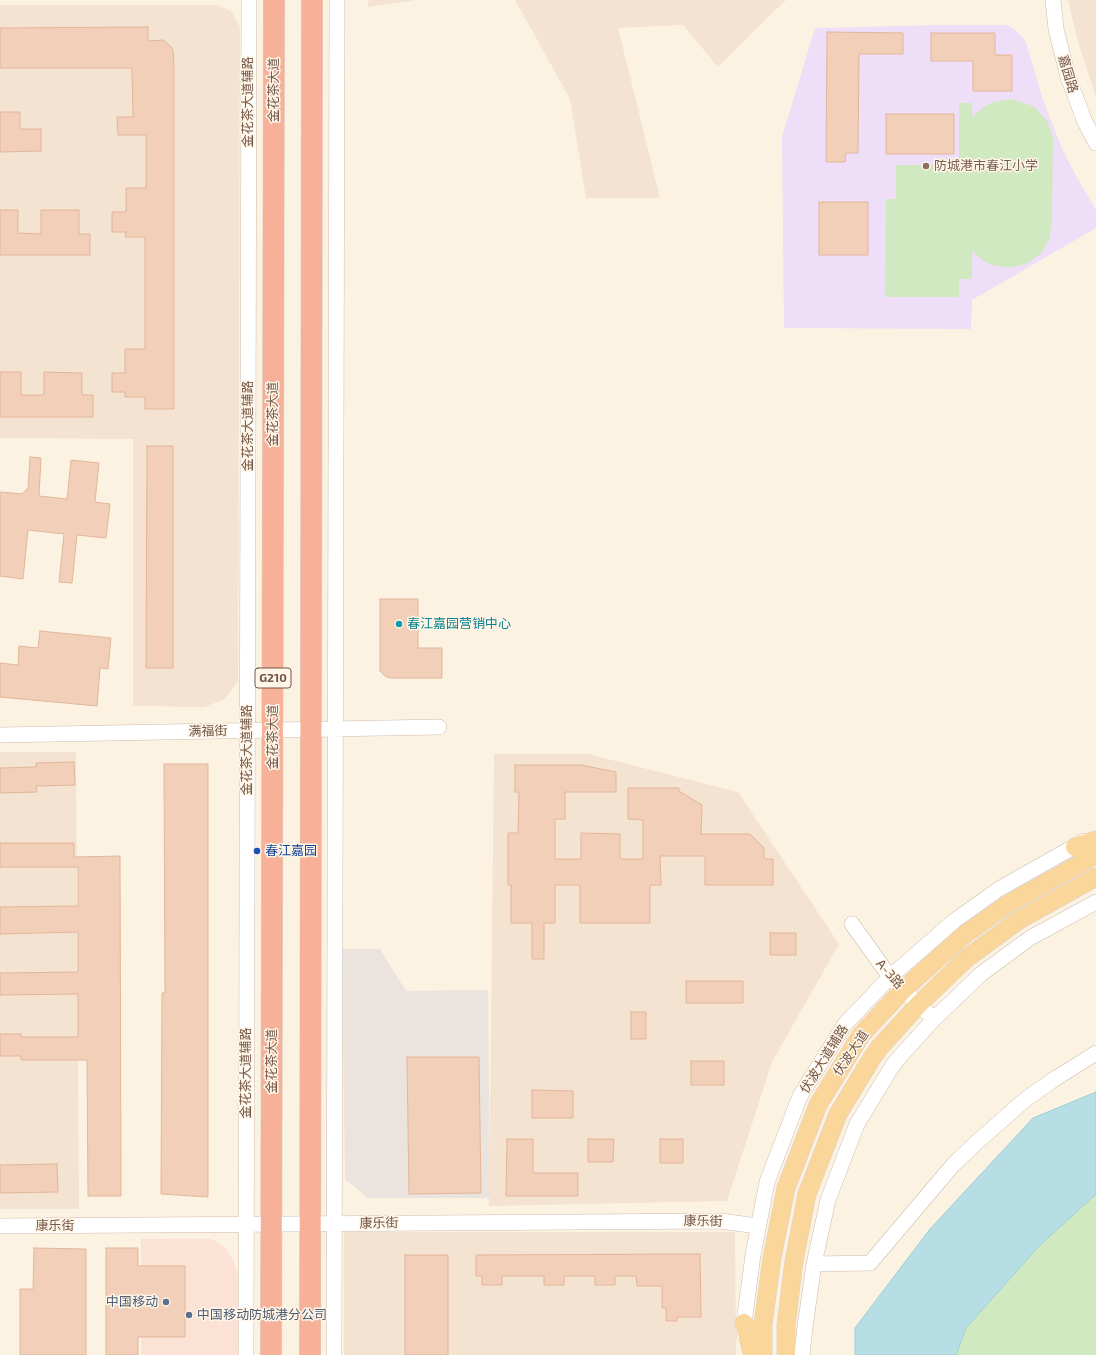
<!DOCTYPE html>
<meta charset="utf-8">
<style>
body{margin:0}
canvas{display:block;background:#fcf2e2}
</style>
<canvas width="1096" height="1355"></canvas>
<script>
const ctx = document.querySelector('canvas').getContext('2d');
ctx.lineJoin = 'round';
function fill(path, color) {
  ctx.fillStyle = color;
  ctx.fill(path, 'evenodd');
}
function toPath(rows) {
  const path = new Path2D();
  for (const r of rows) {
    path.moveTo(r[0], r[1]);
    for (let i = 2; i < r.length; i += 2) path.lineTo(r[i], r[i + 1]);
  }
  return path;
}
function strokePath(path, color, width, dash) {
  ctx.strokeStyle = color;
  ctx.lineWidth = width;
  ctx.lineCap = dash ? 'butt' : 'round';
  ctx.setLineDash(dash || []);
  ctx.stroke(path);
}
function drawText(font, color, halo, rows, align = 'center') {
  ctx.font = font + ' "Exo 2","Noto Sans SC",sans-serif';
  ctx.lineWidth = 3;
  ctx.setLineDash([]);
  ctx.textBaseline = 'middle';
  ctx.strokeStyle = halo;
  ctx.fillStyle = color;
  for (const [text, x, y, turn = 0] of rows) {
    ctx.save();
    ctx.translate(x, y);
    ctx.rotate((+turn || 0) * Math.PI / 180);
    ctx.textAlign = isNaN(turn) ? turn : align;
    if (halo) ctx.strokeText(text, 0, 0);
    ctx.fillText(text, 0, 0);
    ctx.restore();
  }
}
const residential = toPath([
 [368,0,415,0,368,7],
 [515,0,786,0,718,67,683,25,618,28,660,198,586,198,570,99],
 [1068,0,1096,0,1096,97,1078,42],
 [0,5,217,5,231,11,240,27,238,681,225,699,204,707,133,706,133,439,0,438],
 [0,752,76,752,79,1209,0,1209],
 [494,754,588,754,738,792,839,944,772,1062,727,1201,489,1206],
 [344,1232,735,1232,736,1355,344,1355]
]);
const commercial = toPath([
 [141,1239,212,1239,225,1247,235,1263,238,1276,238,1355,141,1355]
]);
const industrial = toPath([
 [342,949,380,949,406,991,488,990,490,1198,368,1198,345,1179]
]);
const education = toPath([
 [941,25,1007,25,1014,29,1025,39,1042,97,1063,151,1079,181,1096,210,1096,228,972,300,971,329,784,328,782,137,815,28]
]);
const green = toPath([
 [1011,99,1028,104,1036,108,1047,121,1053,137,1052,221,1049,239,1045,247,1040,254,1026,264,1009,268,992,265,985,262,972,251,972,279,959,279,959,297,885,297,886,199,896,199,896,165,959,165,959,103,972,103,972,117,985,106,993,102],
 [1096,1194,1096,1355,956,1355,966,1328,1039,1246]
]);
const water = toPath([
 [1096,1092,1096,1194,1039,1246,966,1328,956,1355,855,1355,855,1328,930,1229,1033,1118,1096,1092]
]);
const building = toPath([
 [148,27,148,41,163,40,170,46,173,50,174,65,174,409,145,409,145,397,125,397,125,392,112,392,112,373,125,373,125,349,145,349,145,237,125,237,126,232,112,232,112,212,126,212,126,188,146,188,146,135,118,135,117,117,133,117,132,68,0,68,0,28,148,27],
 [827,32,903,33,903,54,859,54,858,153,846,153,845,162,826,162,827,32],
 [931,33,995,33,995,55,1012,55,1012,91,973,91,973,61,931,61,931,33],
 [0,112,20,112,20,129,41,129,41,151,0,152,0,112],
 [886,114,954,114,954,154,886,154,886,114],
 [819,202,868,202,868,255,819,255,819,202],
 [0,210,18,210,18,233,41,234,41,210,79,210,79,234,90,234,90,255,0,255,0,210],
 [0,372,21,372,21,395,44,395,44,372,82,373,82,395,93,395,93,417,0,417,0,372],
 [147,446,173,446,173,668,146,668,147,446],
 [30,457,41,458,39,496,67,499,71,460,99,463,95,502,110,504,106,538,77,535,72,583,59,582,64,534,28,530,23,579,0,576,0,492,22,494,28,488,30,457],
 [380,599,418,599,418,648,442,648,442,678,392,678,386,677,380,671,380,599],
 [40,631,111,638,108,669,100,668,97,706,0,697,0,663,18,665,19,646,38,648,40,631],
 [74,762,75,785,36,786,37,792,0,793,0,768,36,767,36,763,74,762],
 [164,764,208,764,208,1197,161,1194,162,993,165,993,164,764],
 [515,765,581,765,616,772,616,792,565,792,565,819,555,819,555,859,581,859,581,833,620,834,620,859,643,859,643,820,628,819,628,788,679,788,679,791,702,805,701,834,750,834,764,848,764,859,773,859,773,885,705,885,705,856,660,856,661,885,650,885,650,923,580,923,580,885,555,885,555,923,544,923,544,959,532,959,532,923,511,923,511,885,508,885,508,833,518,833,519,792,515,792,515,765],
 [0,843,74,843,74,857,120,856,121,1196,88,1196,87,1060,21,1060,21,1056,0,1056,0,1034,21,1034,21,1037,78,1037,78,994,0,995,0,973,78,972,78,932,0,934,0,907,78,906,78,867,0,867,0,843],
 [770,933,796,933,796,955,770,955,770,933],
 [686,981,743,981,743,1003,686,1003,686,981],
 [631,1012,646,1012,646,1039,631,1039,631,1012],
 [407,1057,479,1057,481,1193,409,1194,407,1057],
 [691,1061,724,1061,724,1085,691,1085,691,1061],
 [532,1090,573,1091,573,1118,532,1118,532,1090],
 [507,1139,533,1139,533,1173,578,1173,578,1196,506,1196,507,1139],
 [588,1139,614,1139,613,1162,588,1162,588,1139],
 [660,1139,683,1139,683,1163,660,1163,660,1139],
 [57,1164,58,1192,0,1193,0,1165,57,1164],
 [34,1248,86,1249,86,1355,20,1355,20,1289,33,1289,34,1248],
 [106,1248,138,1248,138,1266,185,1266,185,1337,138,1337,138,1355,106,1355,106,1248],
 [700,1254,701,1317,677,1317,677,1321,666,1321,666,1308,662,1308,662,1286,637,1286,636,1276,615,1276,615,1285,595,1285,595,1276,564,1276,564,1285,544,1285,544,1276,502,1276,502,1285,482,1285,482,1276,476,1276,476,1255,700,1254],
 [405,1255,448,1255,448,1355,405,1355,405,1255]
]);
const minor = toPath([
 [1053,0,1056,29,1068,77,1085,122,1096,143],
 [0,735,439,727],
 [852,924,890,977,934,1019],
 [0,1226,720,1221,758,1226],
 [814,1264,870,1263,953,1165,977,1142,1026,1099,1053,1080,1096,1053],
 [744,1335,744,1323,753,1255,767,1182,800,1096,845,1024,890,977,954,921,999,889,1084,841],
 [246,1355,249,0],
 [334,1355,337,0],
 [802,1355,805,1327,814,1264,828,1200,857,1124,890,1070,896,1061,934,1019,981,974,1030,938,1096,902]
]);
const major = toPath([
 [1075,847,1096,840],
 [744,1323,753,1355],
 [763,1355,763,1324,772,1258,786,1188,818,1105,861,1035,903,990,964,935,1008,904,1096,855],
 [786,1355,786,1326,794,1261,807,1194,838,1114,872,1058,879,1048,919,1004,967,958,1019,920,1096,877]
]);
const highway = toPath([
 [271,1355,274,0],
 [310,1355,312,0]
]);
const markers = [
 [926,166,4,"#8d6e63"],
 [399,624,4,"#0f9aa8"],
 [257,851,4,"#1a4fb4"],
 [166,1302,4,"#5c6f8a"],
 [189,1315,4,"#5c6f8a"]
];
const shields = [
 [273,678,36]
];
const shieldNames = [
 ["G210",273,678]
];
const streetNames = [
 ["嘉园路",1068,74,73],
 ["金花茶大道",274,90,-90],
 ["金花茶大道辅路",248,102,-90],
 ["金花茶大道",273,414,-90],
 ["金花茶大道辅路",248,426,-90],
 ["满福街",208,731,-1],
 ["金花茶大道",273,737,-90],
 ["金花茶大道辅路",247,750,-90],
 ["A-3路",890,974,49],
 ["伏波大道",851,1053,-56],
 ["伏波大道辅路",824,1059,-58],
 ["金花茶大道",272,1061,-90],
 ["金花茶大道辅路",246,1073,-90],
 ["康乐街",703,1221,1],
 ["康乐街",379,1223,-1],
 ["康乐街",55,1226]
];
const educationNames = [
 ["防城港市春江小学",934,166]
];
const cultureNames = [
 ["春江嘉园营销中心",407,624]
];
const transitNames = [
 ["春江嘉园",265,851]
];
const serviceNames = [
 ["中国移动",158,1302],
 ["中国移动防城港分公司",197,1315,"left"]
];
fill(residential, '#f3e3d0');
fill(commercial, '#fce1d5');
fill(industrial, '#ebe3dd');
fill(education, '#eedef8');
fill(green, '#d1e9c0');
fill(water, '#b7dee5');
strokePath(water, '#9dced6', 1);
fill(building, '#f1cfb9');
strokePath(building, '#e3b69a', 1);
strokePath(minor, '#cfbbac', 16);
strokePath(major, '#dbd3d0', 19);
strokePath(highway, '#dbd3d0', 22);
strokePath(minor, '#fff', 15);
strokePath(major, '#fad69a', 18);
strokePath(highway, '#f6b198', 21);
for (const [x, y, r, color] of markers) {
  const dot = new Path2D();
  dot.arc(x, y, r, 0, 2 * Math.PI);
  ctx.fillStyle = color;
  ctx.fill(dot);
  strokePath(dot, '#fff6e7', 1.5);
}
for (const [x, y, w] of shields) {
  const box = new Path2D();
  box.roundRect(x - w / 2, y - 10, w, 20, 3);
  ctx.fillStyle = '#fff6e7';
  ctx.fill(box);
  strokePath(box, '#735749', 1);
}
drawText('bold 12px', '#735749', null, shieldNames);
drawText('13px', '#735749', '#fff6e7', streetNames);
drawText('13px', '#785e54', '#fff6e7', educationNames, 'left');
drawText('13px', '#0d838f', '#fff6e7', cultureNames, 'left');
drawText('13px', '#164399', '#fff6e7', transitNames, 'left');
drawText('13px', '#4e5e75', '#fff6e7', serviceNames, 'right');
</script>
